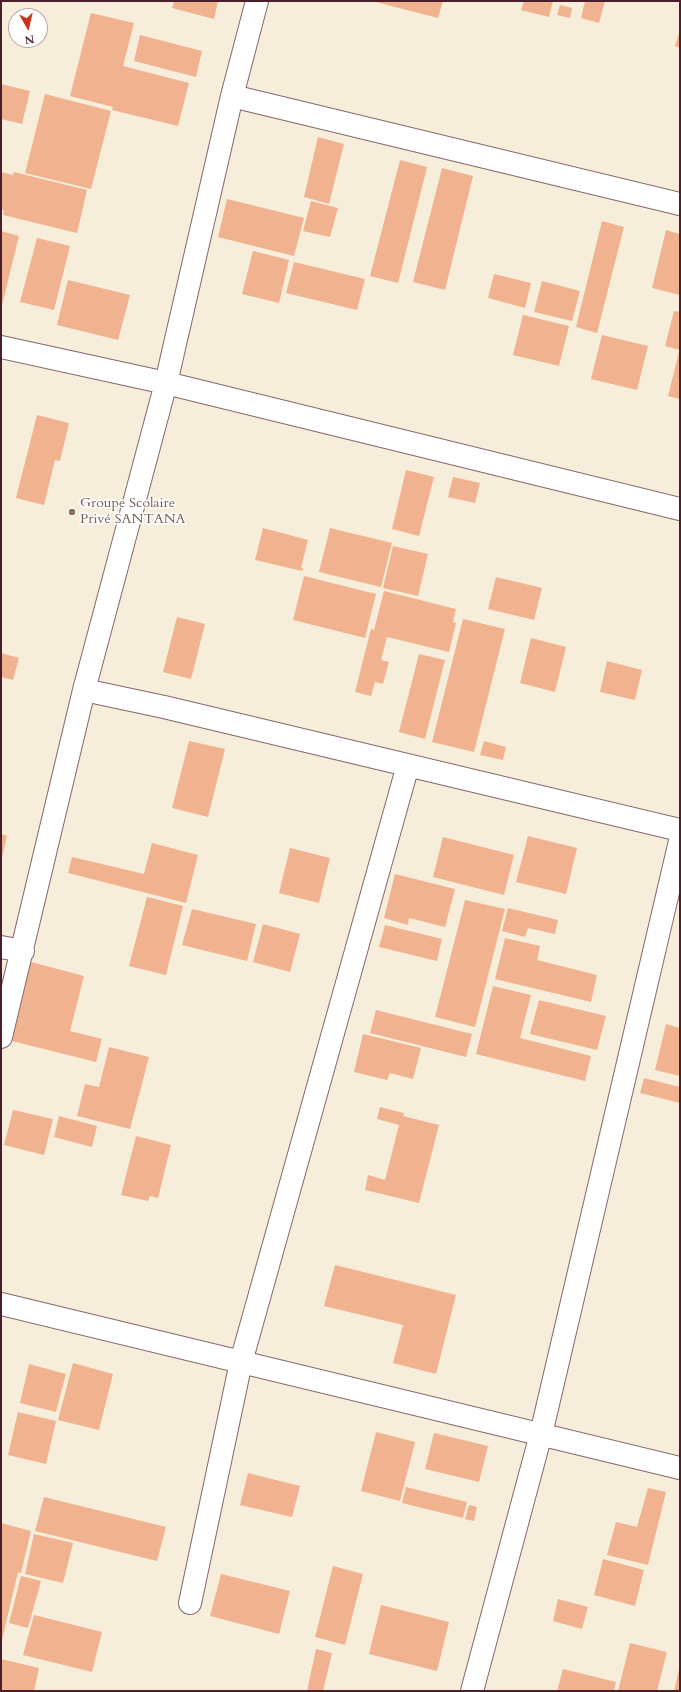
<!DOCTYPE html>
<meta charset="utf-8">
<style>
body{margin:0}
#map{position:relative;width:681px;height:1692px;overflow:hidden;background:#f6eddb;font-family:Cardo,serif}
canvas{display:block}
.frame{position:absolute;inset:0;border:2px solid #4a1f2b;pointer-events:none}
.north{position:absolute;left:8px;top:8px;width:40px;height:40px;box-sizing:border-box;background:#fff;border:1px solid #b7a5aa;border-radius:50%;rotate:172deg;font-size:11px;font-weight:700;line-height:16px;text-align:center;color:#4a1f2b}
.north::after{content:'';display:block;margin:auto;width:14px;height:18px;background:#c8321e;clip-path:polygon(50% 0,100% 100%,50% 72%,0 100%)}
</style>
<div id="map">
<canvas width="681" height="1692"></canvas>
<div class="frame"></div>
<div class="north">N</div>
</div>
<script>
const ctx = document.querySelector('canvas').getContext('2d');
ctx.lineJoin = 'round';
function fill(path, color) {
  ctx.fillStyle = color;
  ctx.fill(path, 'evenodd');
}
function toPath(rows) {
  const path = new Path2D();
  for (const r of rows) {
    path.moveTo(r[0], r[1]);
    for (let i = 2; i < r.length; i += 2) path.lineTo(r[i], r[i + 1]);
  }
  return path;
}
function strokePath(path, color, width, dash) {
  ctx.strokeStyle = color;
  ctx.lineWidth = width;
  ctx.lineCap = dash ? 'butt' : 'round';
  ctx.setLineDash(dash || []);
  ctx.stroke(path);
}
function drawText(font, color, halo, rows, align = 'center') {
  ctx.font = font + ' Cardo,serif';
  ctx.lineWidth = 3;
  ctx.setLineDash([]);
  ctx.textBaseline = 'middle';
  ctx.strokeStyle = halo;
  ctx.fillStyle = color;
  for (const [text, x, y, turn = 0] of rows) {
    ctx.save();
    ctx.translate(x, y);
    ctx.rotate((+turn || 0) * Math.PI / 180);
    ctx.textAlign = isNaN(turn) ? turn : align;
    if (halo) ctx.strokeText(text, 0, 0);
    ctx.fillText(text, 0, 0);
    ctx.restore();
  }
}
const building = toPath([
 [174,1,218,1,214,19,172,8],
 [372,1,443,1,438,18],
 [524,1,553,1,549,17,521,10],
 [585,1,605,1,599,23,581,18],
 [560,5,572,8,570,18,557,15],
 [91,13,134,23,123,66,189,83,178,126,112,110,113,107,70,96],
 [680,30,680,48,675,46],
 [140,35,202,51,196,77,134,61],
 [1,84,30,91,22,124,1,119],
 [45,94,111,111,91,189,25,173],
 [318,137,344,144,329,204,304,197],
 [400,160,427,167,398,283,370,276],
 [442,168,473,176,445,290,413,282],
 [1,172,13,175,14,172,87,190,77,233,3,215,4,210,1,210],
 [227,199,304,218,294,256,218,237],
 [311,201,338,208,330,237,303,231],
 [602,221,624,227,597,333,576,327],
 [666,230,680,234,680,295,652,288],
 [1,231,19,236,2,305,1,305],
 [37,238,70,246,54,310,20,302],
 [253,251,289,260,279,303,242,294],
 [294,262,365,279,357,310,286,293],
 [494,274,531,283,525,308,488,298],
 [68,280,130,295,118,340,57,325],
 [542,281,580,291,572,321,534,312],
 [674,311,680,312,680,350,665,346],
 [523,315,569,326,559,366,513,355],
 [602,335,648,346,637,390,591,379],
 [679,352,680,353,680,399,668,396],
 [37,415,69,423,60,461,55,460,44,505,16,498],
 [406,470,434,477,419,536,392,529],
 [453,477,480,483,475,503,448,497],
 [263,528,308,540,301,568,303,568,302,571,255,560],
 [330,528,392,543,381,587,319,572],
 [393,546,428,554,418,596,383,588],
 [304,576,376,594,365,638,293,620],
 [496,577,542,588,534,620,488,609],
 [384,591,456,609,453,622,456,623,449,652,387,637,381,660,389,662,383,684,375,682,371,696,355,692,371,629,374,630],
 [177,617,205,624,191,679,163,672],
 [463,619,505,629,474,752,432,742],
 [531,638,566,647,555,692,520,683],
 [1,653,19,658,13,680,1,677],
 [419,654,445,660,425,739,399,732],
 [607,661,642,670,635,700,600,692],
 [189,741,225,749,208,817,172,808],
 [484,741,506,747,503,760,480,755],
 [1,834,7,836,2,857,1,857],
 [528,836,577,848,566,894,516,882],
 [443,837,514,855,504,895,433,877],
 [152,843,198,855,186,903,68,873,72,857,144,874],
 [290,848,330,858,319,903,279,893],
 [395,874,455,889,445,927,409,918,408,925,384,918],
 [147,897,183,906,166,975,129,966],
 [465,900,505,909,475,1027,435,1017],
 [508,908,558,920,555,934,528,928,525,937,502,931],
 [192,909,256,924,247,961,182,945],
 [263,924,300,934,290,972,253,962],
 [385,925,442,939,437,961,379,947],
 [505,938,540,946,537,960,597,975,591,1002,495,979],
 [31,962,84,976,70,1031,102,1039,96,1062,12,1041],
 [493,986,531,995,520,1038,591,1056,585,1081,476,1054],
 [539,1000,606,1016,597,1050,530,1034],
 [376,1010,472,1034,466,1057,370,1033],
 [666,1024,680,1028,680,1076,655,1070],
 [363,1034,421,1048,413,1079,390,1073,387,1080,354,1072],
 [109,1047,149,1057,130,1129,77,1116,85,1084,99,1087],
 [644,1078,680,1087,680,1103,640,1093],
 [380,1107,404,1113,403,1116,439,1125,419,1203,365,1190,368,1175,385,1180,399,1125,377,1119],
 [13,1110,53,1119,44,1155,4,1145],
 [59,1116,97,1126,92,1147,54,1137],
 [136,1136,171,1145,158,1198,150,1196,148,1201,121,1195],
 [335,1265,456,1295,436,1374,393,1363,403,1325,324,1306],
 [73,1363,113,1374,99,1430,58,1420],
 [29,1364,66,1374,56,1412,20,1403],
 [18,1412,56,1421,46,1464,8,1455],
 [376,1432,415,1442,400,1501,361,1491],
 [434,1433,488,1446,479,1482,425,1469],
 [248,1473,300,1486,292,1517,240,1505],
 [406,1487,467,1502,463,1518,402,1503],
 [648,1488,666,1492,648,1565,607,1555,616,1522,637,1527],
 [44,1497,166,1527,157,1561,35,1531],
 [469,1505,477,1507,474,1521,465,1519],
 [1,1523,31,1531,21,1573,18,1572,2,1640],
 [34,1534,73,1543,63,1583,25,1574],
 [603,1559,644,1570,635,1606,594,1595],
 [333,1566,363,1574,345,1645,315,1637],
 [221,1574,290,1591,279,1634,210,1616],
 [21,1576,41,1581,28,1628,9,1623],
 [558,1599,588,1607,582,1629,553,1621],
 [381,1605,449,1622,437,1671,369,1654],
 [34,1615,102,1632,92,1672,23,1655],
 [630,1643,667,1652,657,1691,618,1691],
 [316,1649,332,1653,323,1691,307,1691],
 [1,1659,39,1668,34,1691,1,1691],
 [563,1669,616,1682,614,1691,557,1691],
 [679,1669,680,1691,674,1691]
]);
const street = toPath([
 [232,96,680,204],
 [1,347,166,383,680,509],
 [84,690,164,707,680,830],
 [1,947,23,951],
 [1,1037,84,690,166,383,232,96,257,1],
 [1,1304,680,1468],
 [190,1603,241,1362,408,765],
 [472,1691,541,1434,680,841]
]);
const markers = [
 [72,512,4,"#8d6e63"]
];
const educationNames = [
 ["Groupe Scolaire",80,504],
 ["Privé SANTANA",80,520]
];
fill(building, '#f1b38f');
strokePath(street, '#866769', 24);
strokePath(street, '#fff', 22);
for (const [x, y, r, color] of markers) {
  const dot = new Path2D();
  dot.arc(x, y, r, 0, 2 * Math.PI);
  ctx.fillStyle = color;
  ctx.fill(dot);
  strokePath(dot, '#fff', 1.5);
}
drawText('14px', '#785e54', '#fff', educationNames, 'left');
</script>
